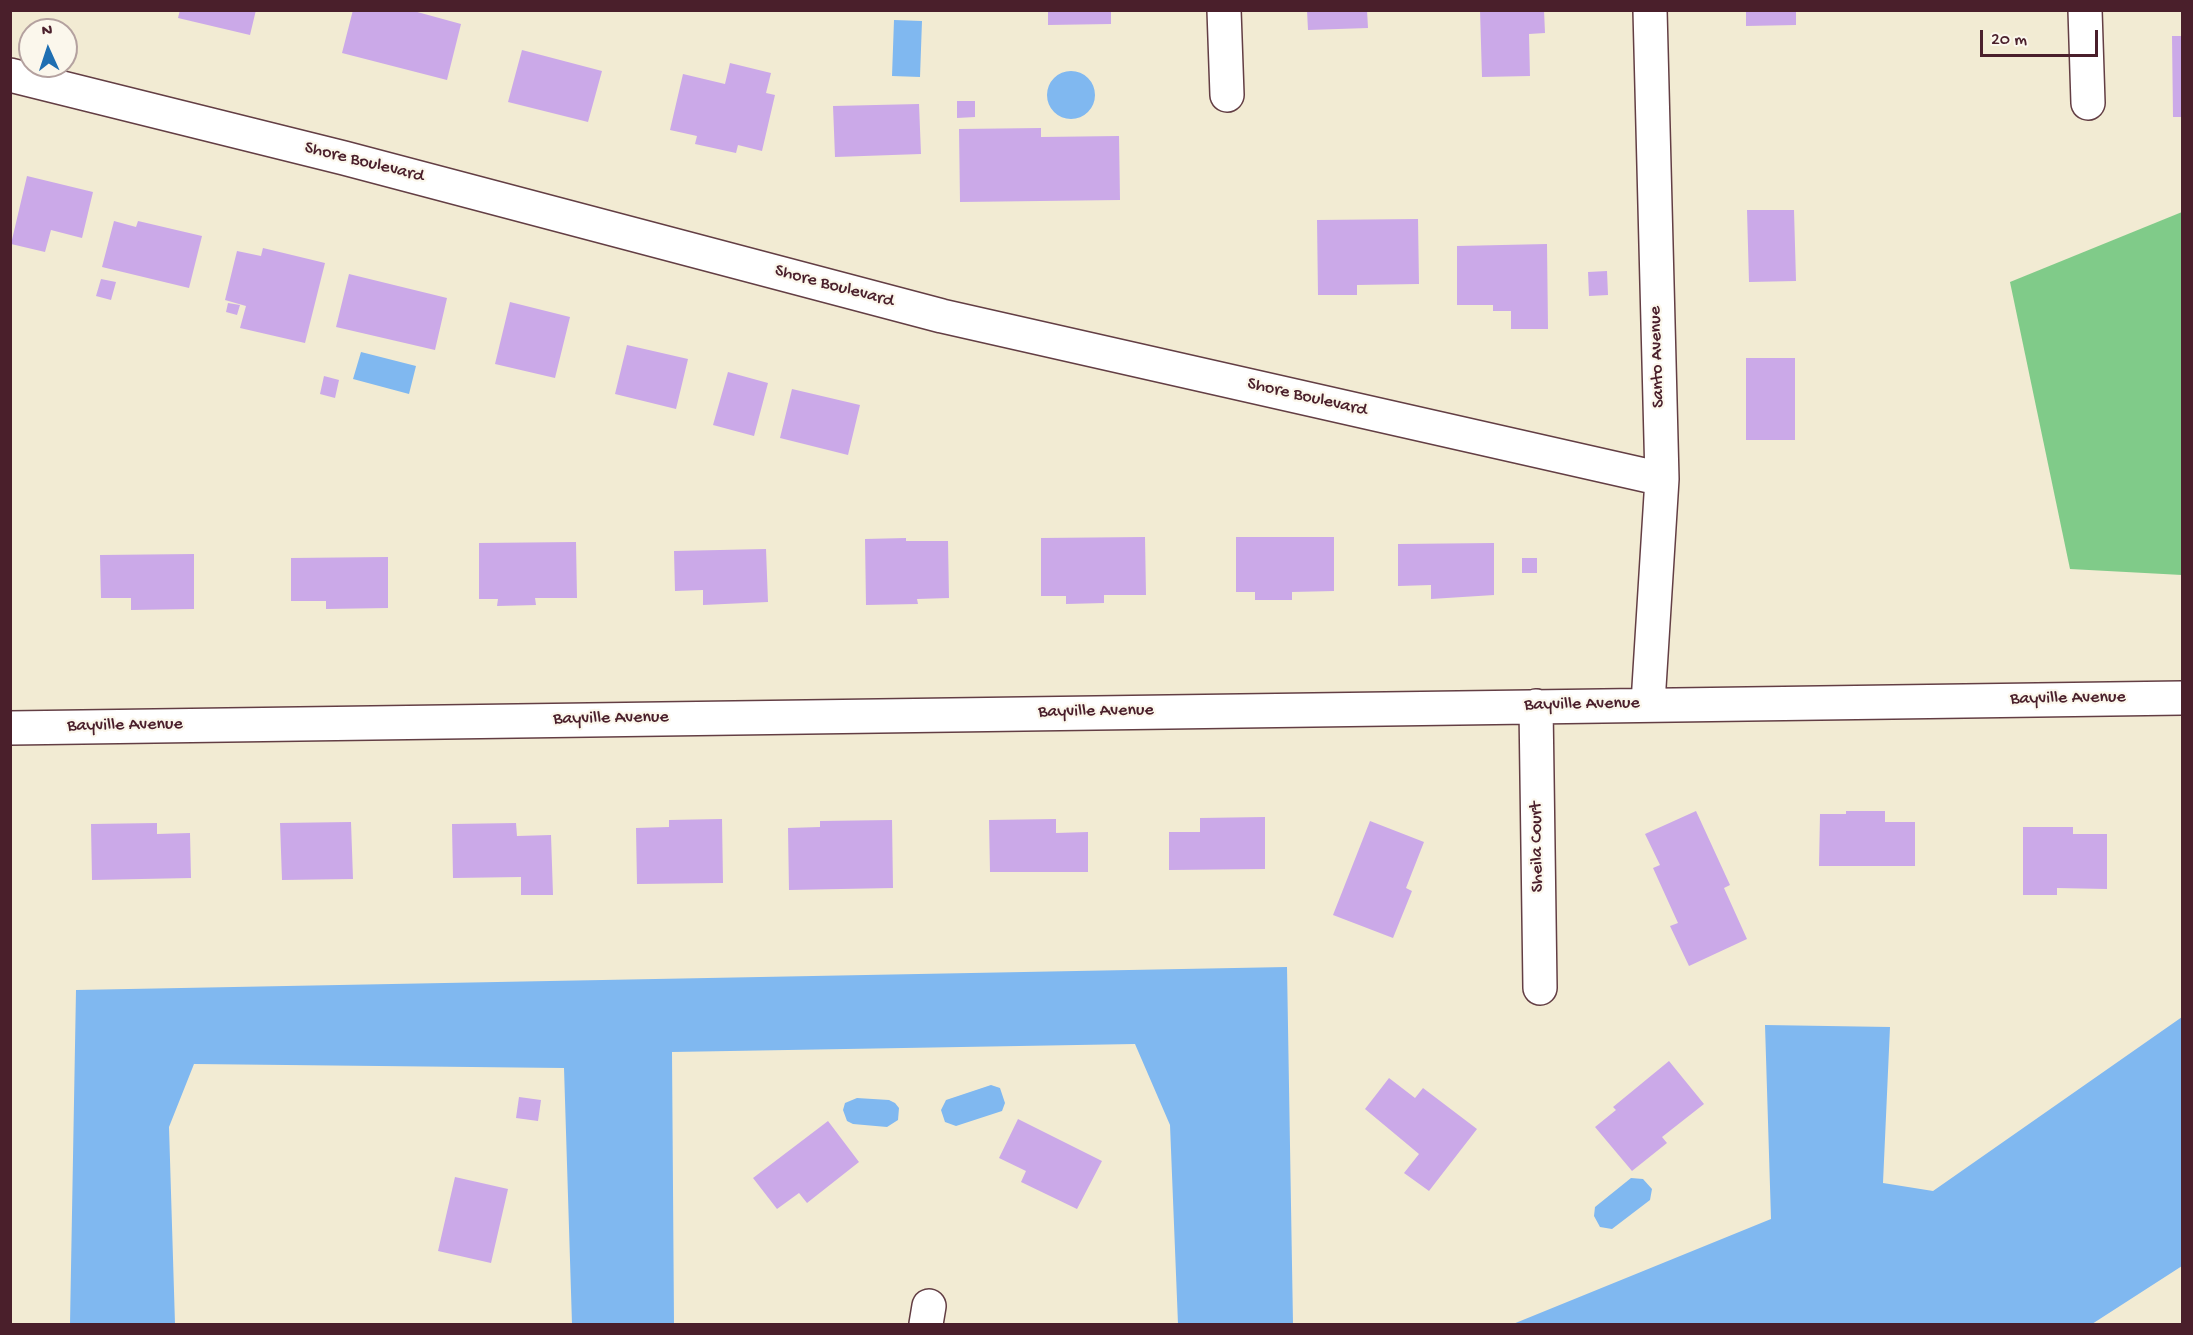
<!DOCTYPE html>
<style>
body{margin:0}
#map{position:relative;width:2193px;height:1335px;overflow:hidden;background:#f2ebd3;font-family:"Gochi Hand",sans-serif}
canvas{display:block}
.frame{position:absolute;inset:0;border:12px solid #4a1f2b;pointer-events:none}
.north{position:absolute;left:18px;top:18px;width:60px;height:60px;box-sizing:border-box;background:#fbf7ec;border:2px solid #b4a19f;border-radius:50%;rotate:357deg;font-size:16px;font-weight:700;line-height:24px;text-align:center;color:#4a1f2b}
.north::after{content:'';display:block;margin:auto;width:21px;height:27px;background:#1f6fb2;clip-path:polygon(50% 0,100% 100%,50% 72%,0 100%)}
.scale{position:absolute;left:1980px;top:30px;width:118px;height:27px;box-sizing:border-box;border:3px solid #4a1f2b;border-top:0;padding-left:8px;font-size:18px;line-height:21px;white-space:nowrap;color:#4a1f2b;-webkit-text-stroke:4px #fbf7ec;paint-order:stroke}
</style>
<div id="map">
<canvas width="2193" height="1335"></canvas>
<div class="frame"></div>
<div class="north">N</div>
<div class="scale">20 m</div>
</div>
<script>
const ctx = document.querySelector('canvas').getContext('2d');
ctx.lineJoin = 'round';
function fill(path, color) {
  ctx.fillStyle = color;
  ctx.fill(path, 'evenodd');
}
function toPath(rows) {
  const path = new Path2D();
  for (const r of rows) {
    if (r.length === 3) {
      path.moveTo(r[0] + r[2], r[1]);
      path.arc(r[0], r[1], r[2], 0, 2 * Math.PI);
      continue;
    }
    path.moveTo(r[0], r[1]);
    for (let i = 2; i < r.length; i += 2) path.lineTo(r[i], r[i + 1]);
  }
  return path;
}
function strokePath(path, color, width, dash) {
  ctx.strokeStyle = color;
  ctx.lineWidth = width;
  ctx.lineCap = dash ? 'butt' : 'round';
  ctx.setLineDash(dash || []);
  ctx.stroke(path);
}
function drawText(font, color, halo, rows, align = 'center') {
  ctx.font = font + ' "Gochi Hand",sans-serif';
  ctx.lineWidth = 4.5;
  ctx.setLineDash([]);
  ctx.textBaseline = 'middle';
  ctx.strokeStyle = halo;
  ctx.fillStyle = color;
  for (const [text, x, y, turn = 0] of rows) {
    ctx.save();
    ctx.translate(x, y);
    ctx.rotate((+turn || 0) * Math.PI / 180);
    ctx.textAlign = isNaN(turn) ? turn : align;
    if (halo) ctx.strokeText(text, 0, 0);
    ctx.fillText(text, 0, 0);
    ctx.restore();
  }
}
const green = toPath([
 [2182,212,2182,575,2070,569,2010,282]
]);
const water = toPath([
 [894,20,922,21,920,77,892,76],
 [1071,95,24],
 [361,352,416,366,409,394,353,379],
 [1287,967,1293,1324,1178,1324,1170,1125,1135,1044,672,1052,674,1324,572,1324,564,1068,194,1064,169,1127,175,1324,70,1324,76,990],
 [2182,1017,2182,1266,2092,1324,1513,1324,1771,1219,1765,1025,1890,1027,1883,1183,1933,1191],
 [991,1085,1000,1088,1005,1103,1002,1111,956,1126,945,1122,941,1110,946,1100],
 [857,1098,889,1100,895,1103,899,1108,898,1120,887,1127,853,1124,847,1121,843,1110,845,1103],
 [1631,1178,1643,1179,1652,1189,1650,1200,1612,1229,1600,1227,1594,1216,1595,1207]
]);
const building = toPath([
 [180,10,256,10,250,35,178,18],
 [353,10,410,10,461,24,447,80,342,53],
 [1048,10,1111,10,1111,24,1048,25],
 [1307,10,1367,10,1368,28,1308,30],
 [1480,10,1544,10,1545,33,1529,34,1530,76,1482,77],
 [1746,10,1796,10,1796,25,1746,26],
 [2172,36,2182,36,2182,117,2173,117],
 [522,50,602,71,588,122,508,102],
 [730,63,771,73,766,93,775,95,762,151,738,145,736,153,695,144,697,136,670,130,683,74,725,84],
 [957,101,975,101,975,117,957,118],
 [919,104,921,154,835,157,833,106],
 [1041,128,1041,137,1119,136,1120,200,960,202,959,129],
 [27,176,93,192,82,238,51,230,45,252,11,244],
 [1747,210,1794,210,1796,281,1749,282],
 [1418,219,1419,284,1357,285,1357,295,1318,295,1317,220],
 [114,221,136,227,138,221,202,236,189,288,102,267],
 [1547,244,1548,329,1511,329,1511,311,1493,311,1493,305,1457,305,1457,246],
 [263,248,325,263,305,343,240,328,246,306,225,300,237,251,261,256],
 [1607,271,1608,295,1589,296,1588,272],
 [349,274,447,298,435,350,336,327],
 [101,279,116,282,111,300,96,296],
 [510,302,570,317,555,378,495,364],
 [228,303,240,305,237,315,226,312],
 [627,345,688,359,676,409,615,394],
 [1746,358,1795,358,1795,440,1746,440],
 [728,372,768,383,754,436,713,425],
 [324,376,339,380,335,398,320,394],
 [792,389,860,405,848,455,780,438],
 [1145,537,1146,595,1104,595,1104,603,1066,604,1066,596,1041,596,1041,538],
 [1236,537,1334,537,1334,591,1292,592,1292,600,1255,600,1255,592,1236,592],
 [906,538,906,541,948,541,949,598,917,599,918,604,866,605,865,539],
 [576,542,577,598,535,598,536,605,497,606,498,599,479,599,479,543],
 [1494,543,1494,595,1431,599,1431,585,1398,586,1398,544],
 [766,549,768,602,703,605,703,590,675,591,674,551],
 [194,554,194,609,131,610,131,598,101,598,100,555],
 [388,557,388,608,326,609,326,601,291,601,291,558],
 [1522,558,1537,558,1537,573,1522,573],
 [1696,811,1730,885,1724,888,1747,939,1689,966,1670,926,1678,923,1653,868,1660,865,1645,834],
 [1846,811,1885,811,1885,822,1915,822,1915,866,1819,866,1820,814,1846,814],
 [1265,817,1265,869,1169,870,1169,832,1200,832,1200,818],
 [722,819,723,883,637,884,636,828,669,827,669,820],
 [1056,819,1056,833,1088,832,1088,872,990,872,989,820],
 [892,820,893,888,789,890,788,828,820,827,820,821],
 [1370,821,1424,842,1406,888,1412,891,1393,938,1333,915],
 [351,822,353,879,282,880,280,823],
 [157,823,157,834,190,833,191,878,92,880,91,824],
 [516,823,517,836,551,835,553,895,521,895,521,877,453,878,452,824],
 [2023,827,2073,827,2073,834,2107,834,2107,889,2057,888,2057,895,2023,895],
 [1669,1061,1704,1104,1662,1137,1667,1143,1632,1171,1595,1127,1616,1110,1613,1107],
 [1389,1078,1415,1098,1423,1088,1477,1129,1429,1191,1404,1173,1419,1154,1365,1109],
 [519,1097,541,1100,538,1121,516,1118],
 [1018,1119,1102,1161,1077,1209,1021,1182,1026,1171,999,1158],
 [828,1121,859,1162,807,1203,799,1193,777,1209,753,1178],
 [455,1177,508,1189,491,1263,438,1251]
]);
const minor = toPath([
 [1224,10,1227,95],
 [2085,10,2088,103],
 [10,75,344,158,942,316,1662,479],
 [1648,703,1662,479,1650,10],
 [1536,706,1540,988],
 [10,728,2182,698],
 [926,1324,929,1306]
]);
const streetNames = [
 ["Shore Boulevard",364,163,14],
 ["Shore Boulevard",834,287,15],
 ["Santo Avenue",1658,357,-92],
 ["Shore Boulevard",1307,398,13],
 ["Bayville Avenue",2068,699,-1],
 ["Bayville Avenue",1582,705,-1],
 ["Bayville Avenue",1096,712,-1],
 ["Bayville Avenue",611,719,-1],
 ["Bayville Avenue",125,726,-1],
 ["Sheila Court",1538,847,-91]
];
fill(green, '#80cb89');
fill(water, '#80b8f0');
fill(building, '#cba9e8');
strokePath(minor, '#633e44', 36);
strokePath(minor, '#fff', 33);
drawText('18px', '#4a1f2b', '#fbf7ec', streetNames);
</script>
